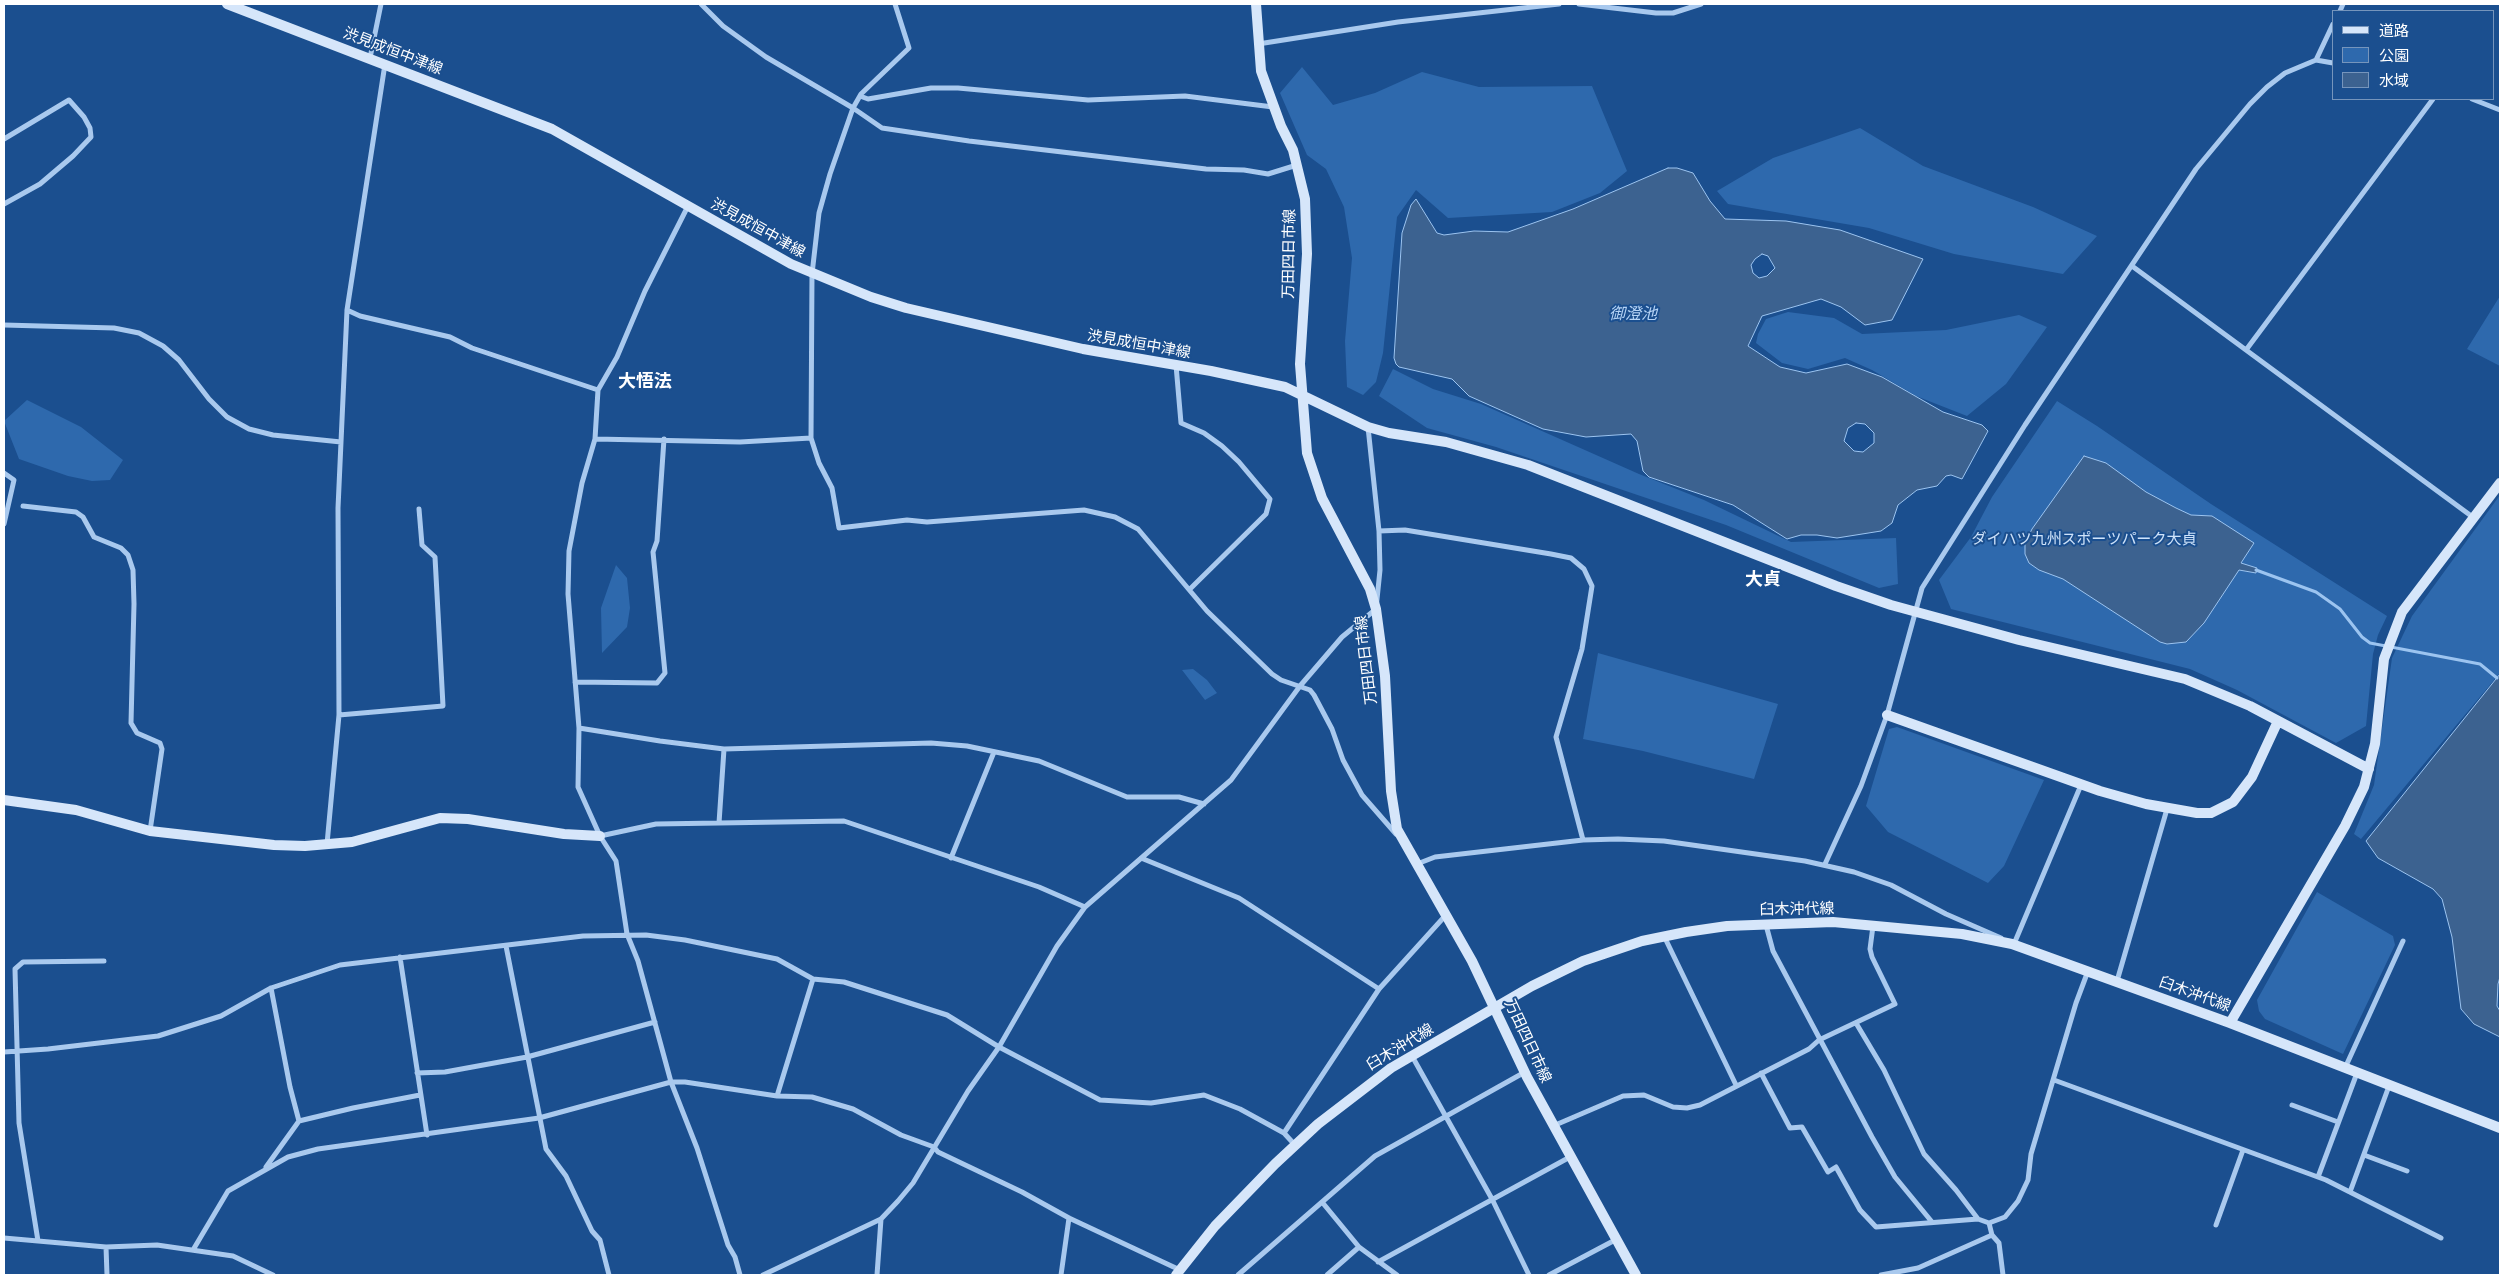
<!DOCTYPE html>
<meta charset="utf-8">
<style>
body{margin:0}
#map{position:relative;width:2504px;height:1279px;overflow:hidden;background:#1b4f8f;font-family:Lato,"Noto Sans JP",sans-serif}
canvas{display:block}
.frame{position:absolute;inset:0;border:5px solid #fff;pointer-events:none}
.legend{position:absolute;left:2332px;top:10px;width:162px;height:90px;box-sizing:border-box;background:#1b4f8f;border:1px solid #7695bc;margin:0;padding:6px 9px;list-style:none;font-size:15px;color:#fff}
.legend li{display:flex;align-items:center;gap:10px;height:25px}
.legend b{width:25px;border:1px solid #7695bc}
</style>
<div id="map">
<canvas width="2504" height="1279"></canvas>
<div class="frame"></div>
<ul class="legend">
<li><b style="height:6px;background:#d6e6fa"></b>道路</li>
<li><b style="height:14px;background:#2e69ad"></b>公園</li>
<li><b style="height:14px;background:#3c6290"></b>水域</li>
</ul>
</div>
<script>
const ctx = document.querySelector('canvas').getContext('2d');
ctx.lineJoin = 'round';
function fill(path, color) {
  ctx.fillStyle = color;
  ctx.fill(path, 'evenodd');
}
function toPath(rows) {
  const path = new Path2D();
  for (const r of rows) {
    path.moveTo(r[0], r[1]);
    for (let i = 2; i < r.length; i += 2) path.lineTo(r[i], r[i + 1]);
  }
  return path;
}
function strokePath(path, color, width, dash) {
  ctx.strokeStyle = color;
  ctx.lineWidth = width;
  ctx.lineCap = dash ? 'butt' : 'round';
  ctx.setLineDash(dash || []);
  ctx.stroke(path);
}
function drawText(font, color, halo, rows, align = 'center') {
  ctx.font = font + ' Lato,"Noto Sans JP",sans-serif';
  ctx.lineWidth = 4;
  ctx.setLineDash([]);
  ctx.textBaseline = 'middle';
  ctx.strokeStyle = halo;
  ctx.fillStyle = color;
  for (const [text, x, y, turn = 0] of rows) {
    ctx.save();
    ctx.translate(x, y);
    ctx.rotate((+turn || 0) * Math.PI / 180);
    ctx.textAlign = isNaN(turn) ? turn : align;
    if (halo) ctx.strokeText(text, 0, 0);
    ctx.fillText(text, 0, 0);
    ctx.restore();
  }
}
const green = toPath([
 [1302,67,1333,105,1375,93,1422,72,1479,87,1592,86,1627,171,1600,193,1552,212,1448,218,1416,190,1397,217,1383,353,1376,382,1363,395,1347,387,1345,341,1352,258,1344,207,1326,169,1307,155,1280,93],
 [1860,128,1923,166,2033,207,2097,236,2063,274,1954,254,1869,228,1728,204,1717,191,1773,158],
 [2500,296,2500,366,2467,349],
 [1788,312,1834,318,1862,334,1946,330,2019,315,2047,327,2006,384,1967,416,1916,396,1872,370,1845,358,1808,369,1782,363,1756,343,1758,334,1766,319],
 [1393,369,1433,389,1481,404,1639,474,1704,500,1791,542,1896,538,1898,584,1879,588,1726,525,1496,447,1427,428,1379,396],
 [27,400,81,427,123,460,110,480,92,481,68,476,19,459,4,421],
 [2057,401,2097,426,2211,504,2387,616,2378,635,2373,654,2366,726,2336,743,2237,690,2190,669,1951,609,1939,580,1971,537,1992,497],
 [2500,495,2500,673,2361,839,2354,834,2374,785,2392,658,2412,616],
 [616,565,627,578,630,608,627,627,602,653,601,608],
 [1598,653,1778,704,1754,779,1643,751,1583,739],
 [1193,669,1207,680,1217,693,1205,700,1182,670],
 [1897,727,2044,780,2004,866,1988,883,1888,832,1866,806,1889,729],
 [2317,892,2393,936,2395,945,2343,1054,2265,1019,2259,1011,2257,1000]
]);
const water = toPath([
 [1668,168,1677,168,1693,173,1710,201,1725,219,1786,221,1840,230,1923,259,1892,320,1865,325,1841,307,1821,299,1762,316,1748,346,1780,367,1806,373,1847,364,1882,377,1943,412,1982,425,1988,431,1962,479,1951,475,1946,476,1937,486,1917,490,1898,505,1892,523,1881,531,1837,538,1817,535,1801,535,1787,539,1733,505,1649,477,1643,471,1637,441,1631,434,1586,437,1543,429,1469,396,1452,379,1399,367,1396,364,1394,358,1402,233,1411,205,1416,199,1437,233,1444,235,1474,231,1508,232,1573,209,1668,168],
 [1762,254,1768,256,1775,268,1767,276,1759,278,1753,273,1751,265,1755,259,1762,254],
 [1856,423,1865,424,1874,433,1874,443,1863,452,1854,451,1844,441,1848,428,1856,423],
 [2084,456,2106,463,2146,492,2176,508,2191,515,2212,516,2254,543,2241,563,2257,568,2256,573,2239,570,2204,623,2186,642,2167,644,2160,642,2063,579,2039,570,2029,563,2025,554,2025,543,2032,529,2084,456],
 [2500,674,2500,977,2498,984,2497,1006,2500,1011,2500,1037,2474,1024,2461,1009,2452,937,2442,899,2433,889,2378,858,2366,841,2500,674]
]);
const stream = toPath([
 [2256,570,2316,592,2340,609,2362,637,2370,643,2480,664,2497,678]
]);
const street = toPath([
 [701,4,723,26,766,57,853,108,882,128,969,141,1206,169,1244,170,1268,174,1297,165],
 [895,4,909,48,861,94,853,108,830,174,819,213,812,274,811,438,819,463,832,488,839,528,907,520,927,522,1084,510,1115,517,1138,529,1207,611,1272,674,1281,680,1310,690,1314,695,1332,729,1343,760,1362,795,1396,834],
 [1579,4,1656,13,1673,13,1701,4],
 [2340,11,2343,4],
 [1258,44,1398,22,1559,4],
 [370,58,381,4],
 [2316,60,2333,63],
 [860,96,868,99,931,88,958,88,1088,100,1185,96,1273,107],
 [2472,99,2500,110],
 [4,139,69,100,84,117,90,128,91,137,73,156,40,184,4,204],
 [688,206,645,291,617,357,598,390,595,439,582,483,569,551,568,594,579,728,578,787,600,836,616,861,627,934,638,961,671,1082,697,1148,728,1245,735,1257,740,1275],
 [2132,266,2474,518],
 [347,310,360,316,450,337,472,348,598,390],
 [4,325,114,328,139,333,163,346,179,360,209,399,227,417,249,429,273,435,341,442],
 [2246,350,2433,99],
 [1176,365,1181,423,1204,433,1222,446,1239,462,1270,499,1266,514,1190,589],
 [595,439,740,442,811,438],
 [4,473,14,480,4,524],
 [23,506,76,512,83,517,94,537,121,548,128,555,133,570,134,604,131,723,137,733,160,743,162,749,150,831],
 [1379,531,1405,530,1551,554,1571,558,1584,569,1592,586,1582,649,1556,737,1583,840],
 [575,682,657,683,665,673,653,552,657,541,664,439],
 [339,715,443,706,435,557,422,545,419,509],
 [579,728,660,741,724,749,931,743,967,746,1039,761,1127,797,1179,797,1204,804],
 [719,823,724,749],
 [600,836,656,824,844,821,1039,887,1085,907],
 [327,844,339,715,338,508,347,310,385,64],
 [951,858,994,752],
 [1141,858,1239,898,1379,989],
 [1417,864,1435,857,1583,840,1618,839,1664,841,1805,861,1854,872,1891,885,1946,914,2001,938],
 [1825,864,1861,786,1887,715,1922,588,2025,425,2196,169,2250,104,2267,87,2285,73,2316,60,2333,24],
 [1766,925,1773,951,1872,1137,1895,1177,1932,1222],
 [1664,936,1736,1085],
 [2014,944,2081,785],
 [506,946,546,1149,566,1176,592,1231,600,1240,609,1275],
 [400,957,427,1135],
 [2117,981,2167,809],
 [271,988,290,1087,299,1121],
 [1856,1023,1884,1070,1924,1154,1956,1190,1978,1219],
 [4,1052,48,1049,158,1036,221,1016,271,988,340,965,583,936,646,935,685,940,777,959,813,979,844,982,947,1015,999,1047,1100,1100,1151,1103,1204,1095,1240,1109,1284,1133,1295,1145],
 [1412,1056,1492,1199,1529,1275],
 [2345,1068,2403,941],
 [417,1073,445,1072,527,1057,655,1022],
 [1761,1073,1790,1128,1802,1127,1828,1172,1836,1167,1860,1210,1876,1227,1978,1219,1989,1223,2005,1217,2018,1201,2028,1180,2031,1154,2076,1003,2088,971],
 [2054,1080,2326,1180,2441,1238],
 [777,1096,813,979],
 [2292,1105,2338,1122],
 [1553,1126,1623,1096,1644,1095,1673,1107,1687,1108,1700,1105,1809,1049,1819,1040,1895,1004,1872,957,1870,949,1873,926],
 [1284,1133,1379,989,1445,916],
 [2364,1155,2407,1171],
 [266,1167,299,1121,353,1108,420,1095],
 [2318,1177,2357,1073],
 [2350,1192,2389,1086],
 [1322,1202,1359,1247,1397,1275],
 [1989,1223,1992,1235,1999,1243,2003,1275],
 [2216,1225,2243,1150],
 [4,1238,106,1247,157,1245,233,1256,273,1275],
 [38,1241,19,1123,15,969,23,962,104,961],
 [106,1247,107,1275],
 [193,1250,228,1191,288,1157,318,1149,539,1118,671,1082,685,1082,777,1096,812,1097,853,1109,901,1135,934,1147,938,1152,1022,1192,1069,1218,1180,1270],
 [1378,1262,1570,1157],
 [763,1275,881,1219,898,1201,913,1183,968,1091,999,1047,1057,946,1085,907,1231,780,1300,686,1342,637,1376,609,1380,570,1379,531,1368,427],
 [877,1275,881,1219],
 [1061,1275,1069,1218],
 [1238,1275,1375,1156,1525,1072],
 [1327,1275,1359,1247],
 [1549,1275,1617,1239],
 [1881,1275,1918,1268,1992,1235]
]);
const secondary = toPath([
 [227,4,552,129,791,264,871,297,906,308,1083,349,1211,371,1285,387,1368,427,1389,433,1446,442,1528,465,1836,586,1891,605,2019,640,2185,679,2250,706,2369,769],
 [1256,4,1261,71,1281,126,1293,150,1305,199,1307,254,1300,364,1307,453,1322,498,1370,589,1376,609,1385,676,1391,791,1397,829,1472,961,1527,1077,1636,1275],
 [1887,715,2100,791,2146,804,2197,813,2211,813,2233,802,2252,777,2278,721],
 [4,800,76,810,150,831,274,845,305,846,352,842,440,818,468,819,564,834,600,836],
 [2230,1023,2345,826,2364,787,2375,744,2384,659,2402,612,2500,483],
 [1176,1275,1215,1226,1275,1164,1318,1124,1391,1068,1532,986,1583,961,1642,941,1686,932,1727,926,1833,922,1962,934,2012,944,2230,1023,2500,1128]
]);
const streetNames = [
 ["渋見成恒中津線",393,51,21],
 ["渋見成恒中津線",758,228,29],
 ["万田四日市線",1289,254,-89],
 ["渋見成恒中津線",1139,344,10],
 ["万田四日市線",1366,660,-97],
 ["臼木沖代線",1797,909,-1],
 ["臼木沖代線",2195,994,20],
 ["万田四日市線",1528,1041,65],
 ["臼木沖代線",1400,1047,-31]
];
const parkNames = [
 ["ダイハツ九州スポーツパーク大貞",2084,539]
];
const waterNames = [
 ["御澄池",1633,314]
];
const quarterNames = [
 ["大悟法",645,381],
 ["大貞",1763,579]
];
fill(green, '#2e69ad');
fill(water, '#3c6290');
strokePath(water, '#9cc4f0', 1);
strokePath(stream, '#9cc4f0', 3);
strokePath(street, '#a9c9ee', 5);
strokePath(secondary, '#d6e6fa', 10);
drawText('15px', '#fff', '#1b4f8f', streetNames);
drawText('15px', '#cfe3fa', '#1b4f8f', parkNames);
drawText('italic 16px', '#b5d3f5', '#1b4f8f', waterNames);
drawText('bold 18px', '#fff', '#1b4f8f', quarterNames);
</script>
